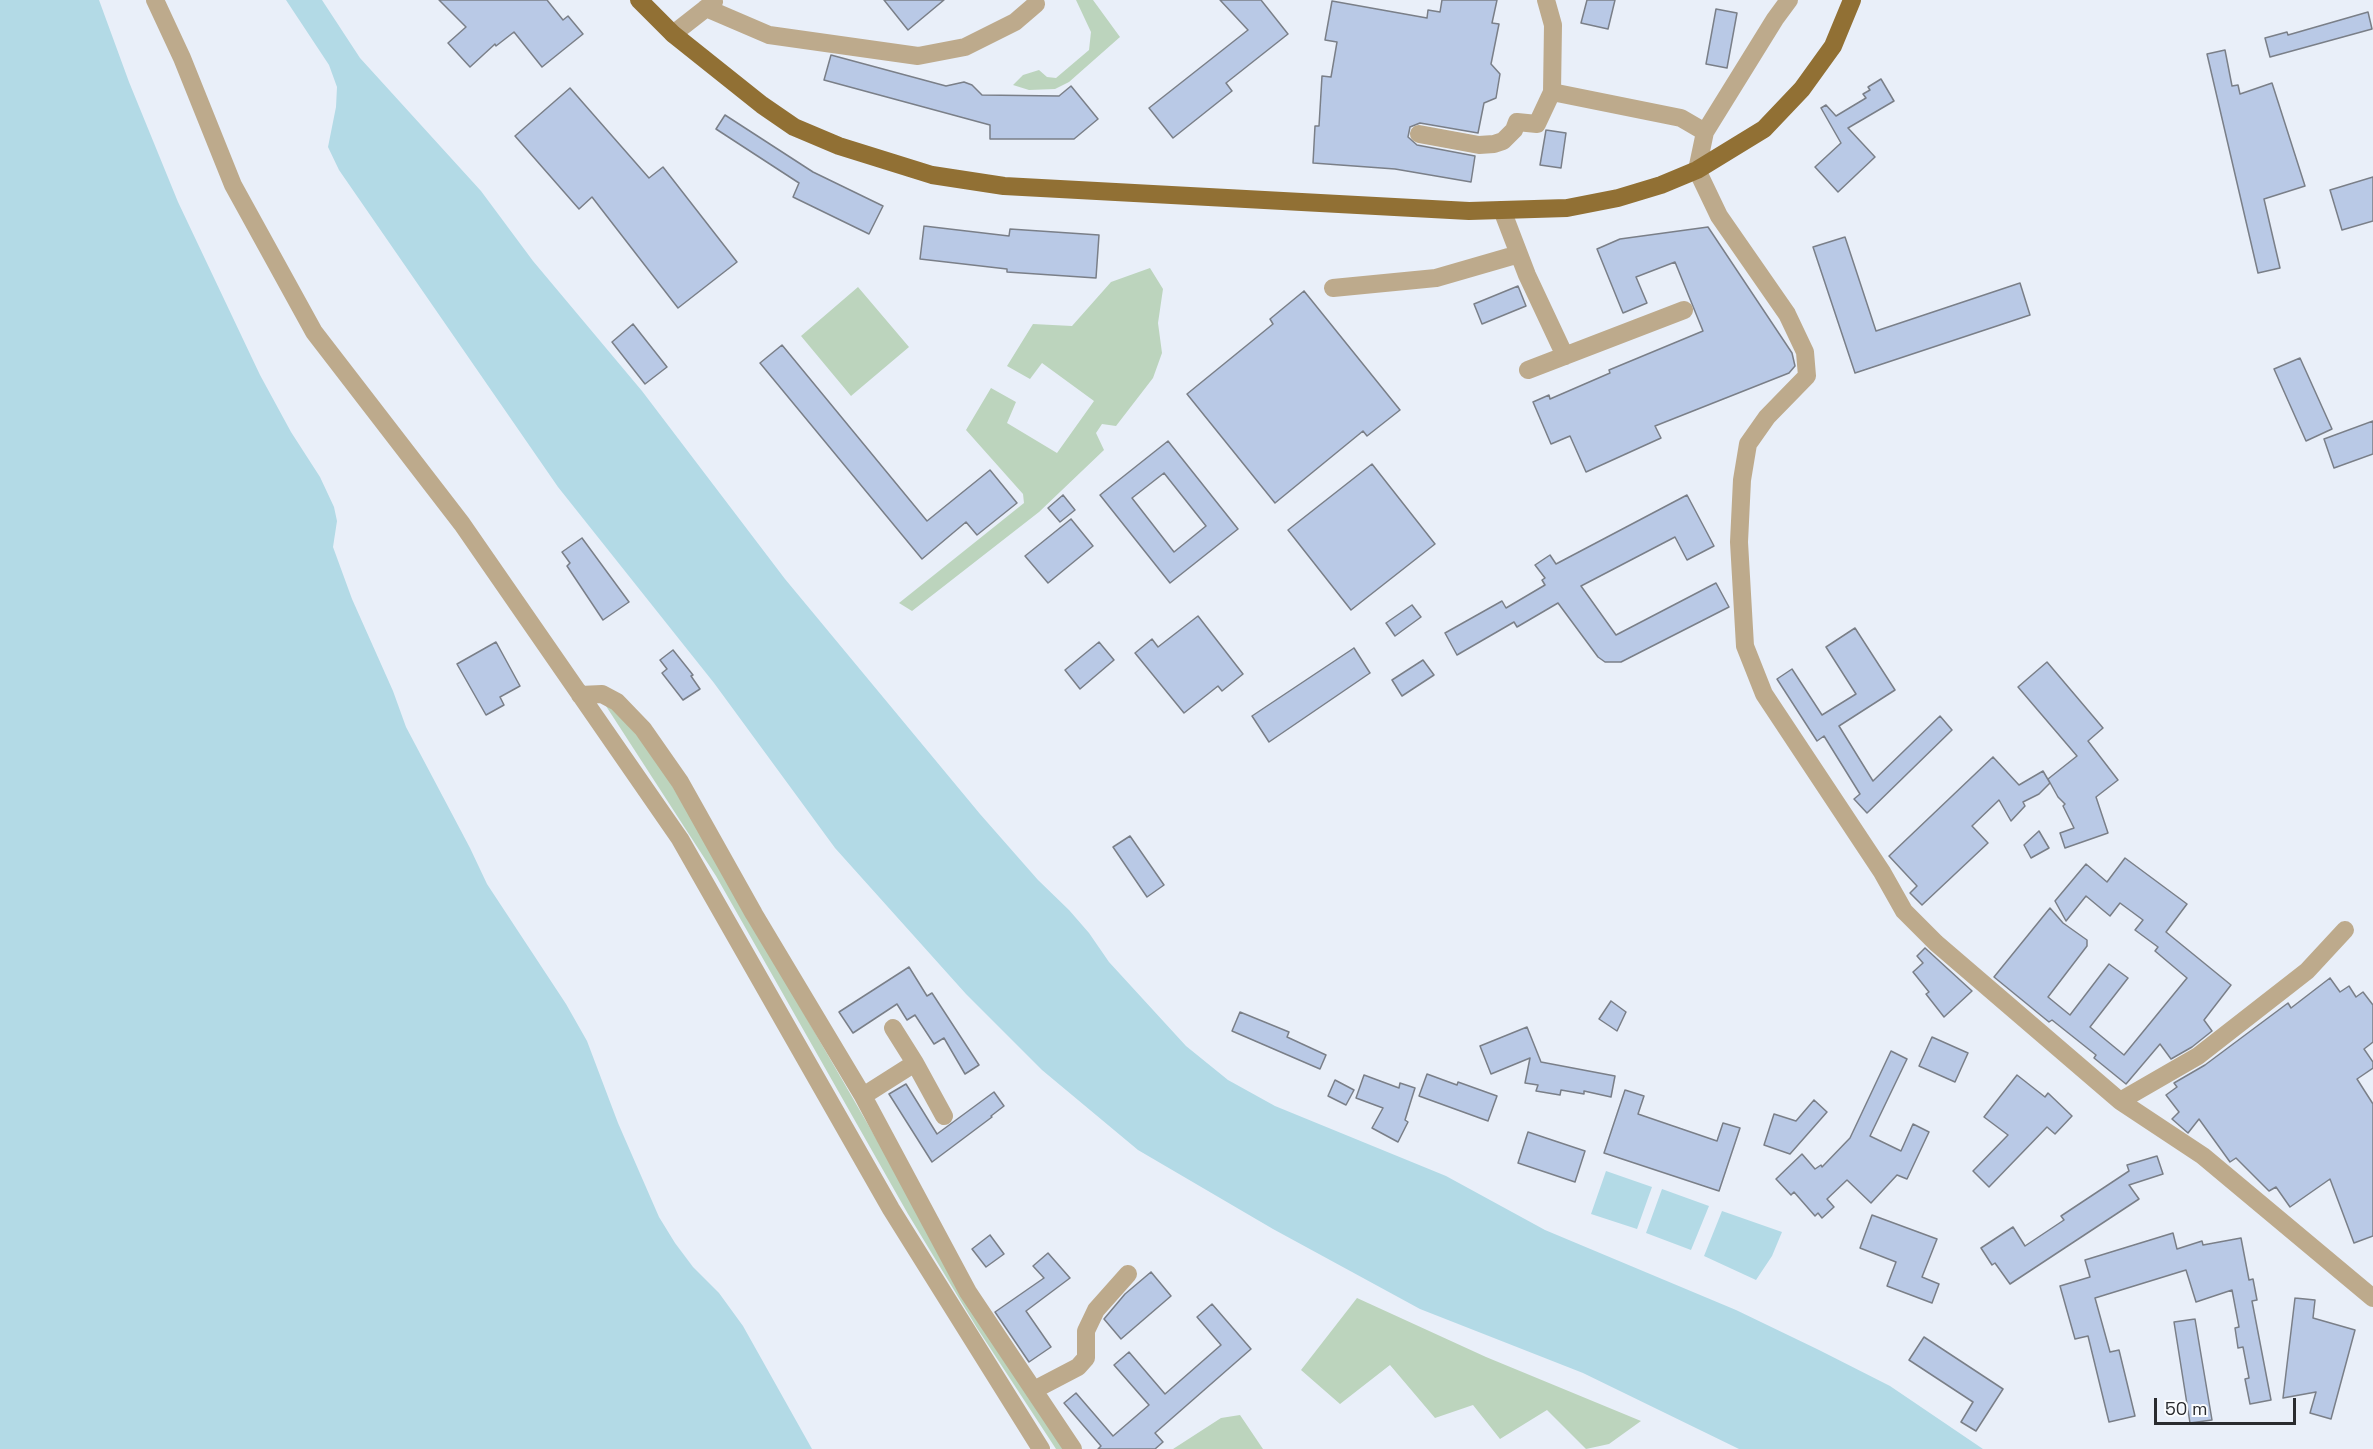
<!DOCTYPE html>
<style>
body{margin:0}
#map{position:relative;width:2373px;height:1449px;overflow:hidden;background:#e9eff9;font-family:"Space Grotesk",sans-serif}
canvas{display:block}
.scale{position:absolute;left:2154px;top:1398px;width:142px;height:27px;box-sizing:border-box;border:3px solid #292b2f;border-top:0;padding-left:8px;font-size:18px;line-height:21px;white-space:nowrap;color:#292b2f;-webkit-text-stroke:4px #fafcfe;paint-order:stroke}
</style>
<div id="map">
<canvas width="2373" height="1449"></canvas>
<div class="scale">50 m</div>
</div>
<script>
const ctx = document.querySelector('canvas').getContext('2d');
ctx.lineJoin = 'round';
function fill(path, color) {
  ctx.fillStyle = color;
  ctx.fill(path, 'evenodd');
}
function toPath(rows) {
  const path = new Path2D();
  for (const r of rows) {
    path.moveTo(r[0], r[1]);
    for (let i = 2; i < r.length; i += 2) path.lineTo(r[i], r[i + 1]);
  }
  return path;
}
function strokePath(path, color, width, dash) {
  ctx.strokeStyle = color;
  ctx.lineWidth = width;
  ctx.lineCap = dash ? 'butt' : 'round';
  ctx.setLineDash(dash || []);
  ctx.stroke(path);
}
const green = toPath([
 [1076,0,1093,0,1120,37,1069,82,1055,89,1029,90,1013,85,1023,75,1039,70,1047,77,1056,78,1089,50,1091,32],
 [1150,268,1163,289,1158,323,1162,353,1153,378,1116,426,1102,424,1096,433,1104,450,1039,512,912,611,899,603,1024,503,1023,494,966,430,991,388,1016,402,1007,423,1057,453,1094,401,1042,363,1030,379,1007,366,1033,324,1072,326,1111,282],
 [858,287,909,347,851,396,801,336],
 [606,706,611,706,655,756,955,1275,1069,1449,1056,1449,977,1328,908,1214,716,876],
 [1357,1298,1486,1357,1641,1421,1609,1444,1586,1449,1547,1410,1500,1439,1473,1405,1435,1418,1390,1365,1340,1404,1301,1370],
 [1240,1415,1263,1449,1173,1449,1221,1418]
]);
const water = toPath([
 [0,0,99,0,129,82,178,202,260,375,291,432,320,477,334,507,337,521,333,547,352,599,393,691,406,727,470,848,487,884,566,1004,587,1041,618,1123,659,1217,675,1243,693,1267,719,1293,743,1326,812,1449,0,1449],
 [286,0,322,0,360,58,481,191,533,261,642,391,785,579,980,814,1038,880,1069,910,1089,933,1109,962,1186,1046,1228,1080,1275,1106,1446,1176,1545,1230,1736,1310,1819,1350,1890,1386,1983,1449,1739,1449,1583,1373,1420,1309,1273,1229,1138,1150,1042,1070,966,994,835,848,714,683,558,487,339,170,328,147,336,107,337,87,329,65],
 [1606,1171,1652,1187,1637,1229,1591,1214],
 [1662,1189,1709,1206,1691,1250,1646,1233],
 [1722,1211,1782,1232,1772,1256,1756,1280,1704,1256]
]);
const building = toPath([
 [439,0,547,0,563,20,568,16,583,34,542,67,514,32,496,46,495,44,470,67,448,43,466,27,439,0],
 [884,0,944,0,908,30,884,0],
 [1220,0,1261,0,1288,34,1226,83,1232,91,1173,138,1149,108,1248,30,1220,0],
 [1442,0,1497,0,1492,23,1499,24,1491,64,1500,74,1496,98,1484,103,1478,133,1420,123,1410,127,1408,137,1417,145,1475,156,1471,182,1395,169,1313,163,1315,126,1319,126,1322,76,1331,77,1337,42,1325,40,1332,1,1427,18,1428,10,1440,12,1442,0],
 [1587,0,1615,0,1608,29,1581,23,1587,0],
 [1716,9,1737,13,1727,68,1706,64,1716,9],
 [2368,12,2372,29,2270,57,2265,38,2287,32,2288,35,2368,12],
 [2225,50,2232,86,2238,85,2240,94,2272,83,2305,186,2264,199,2280,268,2258,273,2207,54,2225,50],
 [831,55,946,86,964,82,972,85,982,95,1059,96,1071,86,1098,119,1074,139,990,139,990,125,824,80,831,55],
 [1881,79,1894,101,1848,128,1875,157,1838,192,1815,167,1841,143,1821,108,1826,105,1836,116,1866,98,1863,94,1870,90,1868,87,1881,79],
 [570,88,649,178,663,167,737,262,678,308,592,197,579,209,515,136,570,88],
 [725,115,813,172,883,206,869,234,793,197,799,183,716,129,725,115],
 [1546,130,1566,133,1561,168,1540,165,1546,130],
 [2373,177,2373,221,2342,230,2330,190,2373,177],
 [924,226,1009,236,1010,229,1099,235,1096,278,1007,272,1007,269,920,259,924,226],
 [1708,227,1792,353,1795,366,1789,373,1655,426,1661,438,1586,472,1570,436,1551,444,1533,402,1549,395,1550,399,1610,373,1609,370,1703,331,1675,262,1636,277,1647,303,1623,313,1597,249,1620,239,1708,227],
 [1845,237,1876,331,2020,283,2030,315,1855,373,1813,247,1845,237],
 [1518,286,1526,306,1482,324,1474,304,1518,286],
 [1304,291,1400,410,1367,436,1363,431,1275,503,1187,394,1273,324,1270,319,1304,291],
 [633,324,667,367,645,384,612,342,633,324],
 [782,345,927,521,990,470,1017,503,977,535,966,522,922,559,760,363,782,345],
 [2300,358,2332,429,2306,441,2274,369,2300,358],
 [2373,421,2373,454,2334,468,2324,439,2373,421],
 [1168,441,1238,529,1170,583,1100,495,1168,441],
 [1164,473,1206,526,1174,552,1132,498,1164,473],
 [1372,464,1435,544,1351,610,1288,530,1372,464],
 [1063,495,1075,510,1060,522,1048,508,1063,495],
 [1687,495,1714,546,1687,560,1675,537,1581,586,1616,635,1716,583,1729,607,1621,662,1605,662,1598,657,1558,603,1517,627,1514,622,1457,655,1445,633,1502,601,1506,608,1545,585,1542,580,1545,578,1535,565,1550,555,1556,564,1687,495],
 [1071,519,1093,546,1048,583,1025,556,1071,519],
 [582,538,629,602,603,620,567,566,570,563,562,552,582,538],
 [1412,605,1421,617,1395,636,1386,623,1412,605],
 [1198,616,1243,674,1222,691,1218,686,1184,713,1135,653,1152,639,1158,647,1198,616],
 [1855,628,1895,690,1839,726,1873,781,1940,716,1952,730,1867,813,1854,799,1860,794,1824,736,1817,741,1777,679,1792,669,1822,715,1856,694,1826,647,1855,628],
 [496,642,520,686,500,697,504,705,486,715,457,664,496,642],
 [1099,642,1114,660,1080,689,1065,670,1099,642],
 [1354,648,1370,673,1269,742,1252,716,1354,648],
 [673,650,693,675,691,676,700,689,683,700,662,673,667,669,660,660,673,650],
 [1423,660,1434,675,1402,696,1392,680,1423,660],
 [2047,662,2103,728,2088,741,2118,780,2096,797,2108,833,2065,848,2060,833,2074,828,2063,806,2065,804,2058,797,2048,779,2077,756,2018,687,2047,662],
 [1993,757,2019,785,2043,771,2050,783,2039,794,2023,802,2025,806,2011,821,1999,800,1972,826,1988,843,1922,905,1910,893,1917,886,1889,856,1993,757],
 [2039,831,2049,848,2031,858,2024,845,2039,831],
 [1130,836,1164,885,1147,897,1113,847,1130,836],
 [2125,858,2187,904,2166,932,2231,985,2204,1020,2212,1031,2192,1047,2171,1059,2160,1044,2126,1084,2094,1058,2096,1055,2052,1020,2049,1022,1994,977,2050,908,2063,923,2087,940,2087,946,2048,997,2070,1015,2109,964,2128,978,2090,1027,2124,1055,2187,978,2155,951,2158,947,2135,930,2143,920,2120,903,2110,916,2086,896,2066,921,2055,901,2086,864,2107,882,2125,858],
 [1925,948,1972,991,1944,1017,1926,994,1929,992,1913,972,1923,963,1917,956,1925,948],
 [909,967,927,996,932,993,979,1065,965,1074,944,1038,934,1044,915,1015,907,1020,897,1004,853,1033,839,1012,909,967],
 [2330,978,2340,992,2349,986,2356,997,2363,992,2373,1005,2373,1042,2364,1049,2373,1062,2373,1068,2357,1079,2373,1104,2373,1236,2354,1243,2330,1179,2290,1207,2276,1187,2269,1191,2236,1158,2230,1162,2199,1119,2188,1133,2172,1119,2179,1112,2166,1095,2177,1087,2174,1083,2205,1065,2288,1003,2291,1008,2330,978],
 [1611,1001,1626,1012,1617,1031,1599,1019,1611,1001],
 [1240,1012,1289,1032,1287,1037,1326,1055,1320,1069,1232,1031,1240,1012],
 [1527,1027,1541,1062,1615,1076,1611,1097,1584,1091,1584,1094,1561,1090,1560,1095,1536,1091,1538,1085,1525,1083,1530,1058,1491,1074,1480,1046,1527,1027],
 [1932,1037,1968,1053,1955,1082,1919,1066,1932,1037],
 [1891,1051,1907,1059,1870,1136,1901,1151,1913,1124,1929,1132,1907,1179,1897,1175,1871,1203,1847,1180,1827,1199,1834,1207,1822,1218,1818,1213,1815,1216,1794,1192,1791,1195,1776,1179,1802,1154,1815,1169,1821,1165,1822,1167,1850,1138,1891,1051],
 [1427,1074,1457,1085,1458,1082,1497,1096,1488,1121,1419,1096,1427,1074],
 [1364,1075,1399,1088,1400,1083,1415,1088,1405,1120,1408,1122,1398,1142,1372,1128,1383,1108,1356,1098,1364,1075],
 [2017,1075,2045,1097,2048,1093,2072,1116,2055,1134,2047,1127,1989,1187,1973,1171,2008,1135,1984,1117,2017,1075],
 [1335,1080,1354,1090,1346,1105,1328,1096,1335,1080],
 [906,1084,937,1134,994,1092,1004,1106,991,1116,992,1117,932,1162,889,1094,906,1084],
 [1625,1090,1644,1096,1638,1114,1717,1141,1723,1123,1740,1128,1719,1191,1604,1153,1625,1090],
 [1814,1100,1827,1112,1790,1154,1764,1145,1774,1114,1796,1121,1814,1100],
 [1528,1132,1585,1151,1575,1182,1518,1163,1528,1132],
 [2157,1156,2163,1174,2129,1185,2139,1199,2010,1284,1995,1263,1992,1265,1981,1248,2013,1227,2025,1246,2064,1220,2061,1216,2129,1171,2127,1165,2157,1156],
 [1872,1215,1937,1239,1922,1277,1939,1284,1932,1303,1887,1286,1896,1262,1860,1248,1872,1215],
 [2173,1233,2177,1249,2202,1241,2203,1245,2241,1238,2249,1280,2253,1279,2257,1300,2252,1301,2271,1400,2250,1404,2245,1379,2249,1378,2243,1347,2238,1348,2235,1328,2239,1327,2232,1290,2196,1302,2186,1270,2095,1298,2110,1352,2119,1350,2135,1416,2109,1422,2088,1336,2075,1339,2060,1286,2090,1277,2085,1260,2173,1233],
 [990,1235,1004,1254,986,1267,972,1249,990,1235],
 [1048,1253,1070,1278,1026,1311,1051,1347,1029,1362,995,1312,1044,1278,1033,1266,1048,1253],
 [1151,1272,1171,1296,1121,1339,1104,1319,1125,1294,1151,1272],
 [2295,1298,2315,1300,2313,1318,2355,1330,2331,1419,2310,1413,2316,1392,2283,1398,2295,1298],
 [1212,1304,1251,1349,1155,1433,1163,1442,1155,1449,1098,1449,1101,1446,1064,1403,1076,1393,1113,1436,1149,1405,1114,1365,1129,1352,1165,1394,1221,1345,1197,1317,1212,1304],
 [2195,1319,2212,1420,2190,1423,2174,1322,2195,1319],
 [1924,1337,2003,1389,1976,1431,1961,1422,1973,1402,1909,1360,1924,1337]
]);
const minor = toPath([
 [155,0,182,58,233,185,314,332,462,524,680,839,891,1209,1041,1449],
 [1789,0,1775,19,1705,132,1697,170,1719,216,1787,314,1805,352,1807,376,1767,417,1748,444,1742,480,1739,542,1745,646,1764,694,1882,872,1904,911,1936,943,2120,1101,2203,1156,2373,1298],
 [706,8,769,35,918,56,965,47,1015,22,1036,4],
 [673,34,714,2],
 [1552,92,1681,118,1705,132],
 [1419,134,1479,145,1494,144,1503,141,1514,130,1517,122,1537,124,1552,92,1553,25,1546,0],
 [1502,210,1527,275,1565,356],
 [1333,288,1436,278,1519,254],
 [1528,370,1684,310],
 [580,695,602,694,617,702,643,729,680,782,754,914,863,1096,968,1292,1073,1449],
 [893,1028,915,1063,944,1116],
 [863,1096,915,1063],
 [2120,1101,2198,1056,2307,971,2345,930],
 [1034,1390,1078,1367,1086,1358,1086,1331,1096,1310,1128,1274]
]);
const major = toPath([
 [639,0,673,34,762,105,794,127,839,146,932,175,1004,186,1469,211,1567,208,1618,198,1661,185,1697,170,1764,129,1802,89,1833,46,1852,0]
]);
fill(green, '#bcd4bd');
fill(water, '#b3dae6');
fill(building, '#b9c9e6');
strokePath(building, '#7a7f88', 1.5);
strokePath(minor, '#bdaa8c', 18);
strokePath(major, '#917034', 18);
</script>
